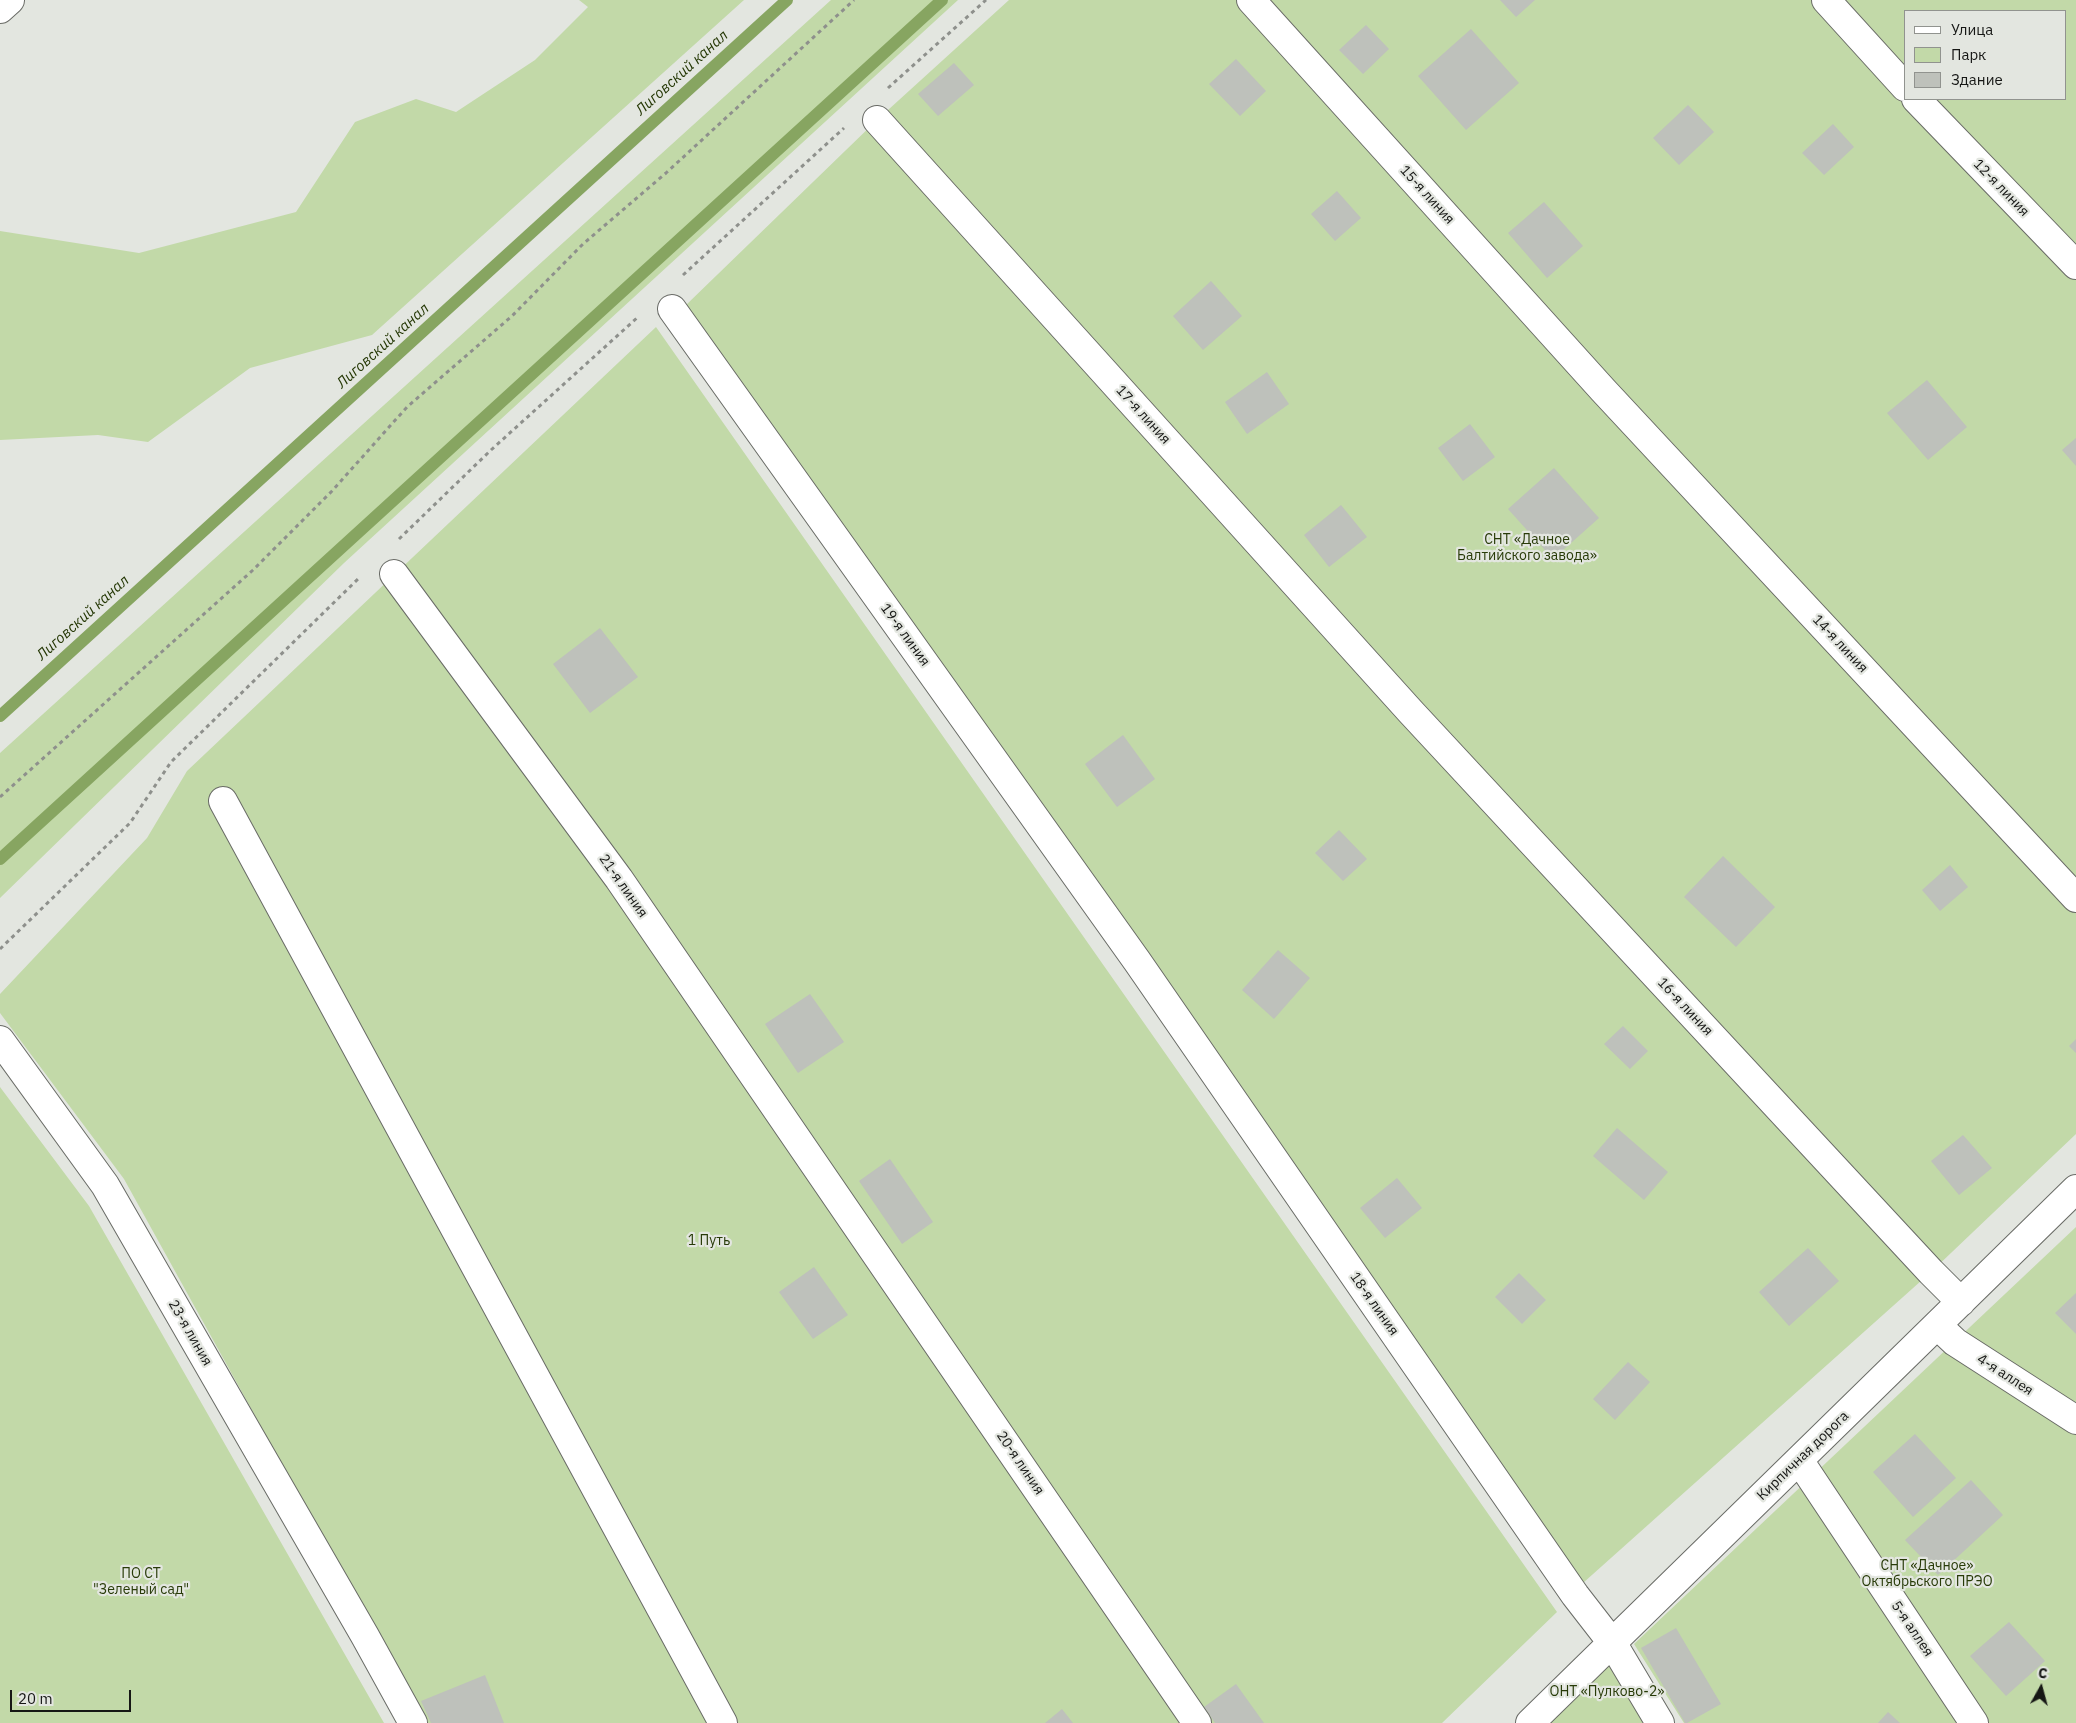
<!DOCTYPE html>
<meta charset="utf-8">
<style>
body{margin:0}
#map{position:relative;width:2076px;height:1723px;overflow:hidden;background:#e3e6e0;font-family:"IBM Plex Sans",sans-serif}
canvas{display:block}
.legend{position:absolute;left:1904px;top:10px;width:162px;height:90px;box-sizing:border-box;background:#e3e6e0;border:1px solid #91938f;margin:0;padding:6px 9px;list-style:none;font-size:15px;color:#161715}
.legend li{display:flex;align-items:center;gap:10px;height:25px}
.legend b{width:25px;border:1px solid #91938f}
.north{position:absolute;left:2016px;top:1663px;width:50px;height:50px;-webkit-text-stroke:4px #e3e6e0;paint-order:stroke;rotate:7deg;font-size:14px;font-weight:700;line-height:20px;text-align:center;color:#161715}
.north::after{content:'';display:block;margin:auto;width:18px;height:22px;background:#161715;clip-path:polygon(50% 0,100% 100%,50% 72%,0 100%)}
.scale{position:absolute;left:10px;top:1690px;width:121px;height:22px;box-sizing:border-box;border:2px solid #161715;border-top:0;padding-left:6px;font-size:15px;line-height:18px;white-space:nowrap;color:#161715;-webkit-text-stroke:4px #e3e6e0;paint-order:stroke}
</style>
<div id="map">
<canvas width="2076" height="1723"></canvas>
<ul class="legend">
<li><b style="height:6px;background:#fff"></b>Улица</li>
<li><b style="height:14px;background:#c2d9a8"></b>Парк</li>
<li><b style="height:14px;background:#bec1bb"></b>Здание</li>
</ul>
<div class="north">С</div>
<div class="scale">20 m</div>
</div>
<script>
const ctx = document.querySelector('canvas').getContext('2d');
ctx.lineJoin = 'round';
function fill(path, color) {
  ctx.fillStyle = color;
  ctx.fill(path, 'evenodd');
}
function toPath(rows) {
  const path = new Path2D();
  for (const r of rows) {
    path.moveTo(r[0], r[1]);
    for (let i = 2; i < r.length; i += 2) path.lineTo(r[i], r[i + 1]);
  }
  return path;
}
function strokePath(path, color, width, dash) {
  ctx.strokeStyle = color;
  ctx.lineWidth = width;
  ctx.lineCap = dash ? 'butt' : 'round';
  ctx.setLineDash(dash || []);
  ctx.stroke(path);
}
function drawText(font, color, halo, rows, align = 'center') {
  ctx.font = font + ' "IBM Plex Sans",sans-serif';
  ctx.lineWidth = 4.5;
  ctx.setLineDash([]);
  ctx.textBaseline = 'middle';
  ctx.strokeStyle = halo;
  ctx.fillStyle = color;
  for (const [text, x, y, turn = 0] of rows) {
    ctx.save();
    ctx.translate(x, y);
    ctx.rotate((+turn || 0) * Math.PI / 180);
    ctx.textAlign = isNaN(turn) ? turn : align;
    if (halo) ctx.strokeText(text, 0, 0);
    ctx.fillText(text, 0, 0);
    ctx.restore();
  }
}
const green = toPath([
 [579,0,744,0,372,335,250,368,148,442,98,435,0,440,0,231,139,253,296,212,355,122,416,99,456,112,535,60,588,7],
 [831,0,958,0,344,563,0,898,0,753],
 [1009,0,2076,0,2076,1134,1931,1272,1583,1583,686,305,877,120],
 [1905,11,2065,11,2065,99,1905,99],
 [656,327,1557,1612,1442,1723,425,1723,124,1179,0,1013,0,994,147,838,187,771],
 [0,1087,89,1206,384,1723,0,1723],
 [2076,1227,2076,1723,1684,1723,1634,1644],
 [1613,1644,1661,1723,1530,1723]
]);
const stream = toPath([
 [0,716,787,0],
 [0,859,942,0]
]);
const building = toPath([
 [1500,0,1535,0,1516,17],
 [1366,25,1389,49,1363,74,1339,50],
 [1471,29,1519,83,1466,130,1418,76],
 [1236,59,1266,91,1240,116,1209,84],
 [954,63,974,85,938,116,918,94],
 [1688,105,1714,132,1679,165,1653,138],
 [1833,124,1854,147,1824,175,1802,153],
 [1337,191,1361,218,1335,241,1311,214],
 [1544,202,1583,246,1547,278,1508,233],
 [1211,281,1242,316,1203,350,1173,316],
 [1267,372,1289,404,1247,434,1225,402],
 [1927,380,1967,427,1928,460,1887,413],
 [1470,424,1495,457,1463,481,1438,448],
 [2076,438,2076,466,2062,450],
 [1554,468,1599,518,1553,559,1508,509],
 [1341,505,1367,537,1329,567,1304,535],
 [600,628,638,677,590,713,553,664],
 [1123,735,1155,779,1117,807,1085,764],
 [1339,830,1367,859,1343,881,1315,853],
 [1723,856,1775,907,1736,947,1684,897],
 [1950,865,1968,887,1940,911,1922,890],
 [1278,950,1310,978,1274,1019,1242,990],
 [810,994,844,1042,798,1073,765,1024],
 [1623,1026,1648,1051,1630,1069,1604,1044],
 [2076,1039,2076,1053,2069,1046],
 [1617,1128,1668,1172,1644,1200,1593,1156],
 [1963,1135,1992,1168,1959,1195,1931,1161],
 [890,1159,933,1222,902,1244,859,1181],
 [1397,1178,1422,1208,1385,1238,1360,1208],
 [1808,1248,1839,1281,1789,1326,1759,1292],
 [814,1267,848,1315,813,1339,779,1292],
 [1519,1273,1546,1300,1522,1324,1495,1297],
 [2076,1293,2076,1334,2055,1313],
 [1628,1362,1650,1382,1615,1420,1593,1399],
 [1915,1434,1956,1478,1913,1517,1873,1472],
 [1971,1480,2003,1515,1938,1575,1905,1540],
 [2009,1622,2045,1661,2006,1696,1970,1656],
 [1676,1628,1721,1704,1687,1723,1685,1723,1641,1648],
 [485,1675,504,1723,431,1723,421,1701],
 [1236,1684,1264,1723,1215,1723,1204,1707],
 [1062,1709,1073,1723,1045,1723],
 [1888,1712,1900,1723,1878,1723]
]);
const path = toPath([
 [888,88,986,0],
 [683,275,844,128],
 [399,539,491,450,638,317],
 [0,797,253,570,332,491,407,407,512,316,583,244,666,173,854,0],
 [0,949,130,823,171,762,359,578]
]);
const minor = toPath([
 [1251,0,1603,390,2076,898],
 [1826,0,1905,87],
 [0,9,10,0],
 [1916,99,2076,265],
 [877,120,1410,711,1931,1272,1961,1302],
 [672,309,1137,961,1575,1595,1613,1644,1660,1723],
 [394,574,619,879,1197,1723],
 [223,801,723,1723],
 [0,1040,105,1185,365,1636,413,1723],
 [1937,1325,1955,1342,2076,1420],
 [1799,1460,1974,1723],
 [1530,1723,2076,1189]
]);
const streetNames = [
 ["12-я линия",2001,188,46],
 ["15-я линия",1427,195,48],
 ["17-я линия",1143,415,48],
 ["19-я линия",905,635,54],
 ["14-я линия",1840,644,47],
 ["21-я линия",623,886,55],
 ["16-я линия",1685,1007,47],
 ["18-я линия",1374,1304,55],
 ["23-я линия",190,1333,60],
 ["4-я аллея",2005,1375,33],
 ["Кирпичная дорога",1803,1456,-44],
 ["20-я линия",1020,1463,56],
 ["5-я аллея",1912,1629,56]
];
const parkNames = [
 ["СНТ «Дачное",1527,540],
 ["Балтийского завода»",1527,556],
 ["1 Путь",709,1241],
 ["СНТ «Дачное»",1927,1566],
 ["Октябрьского ПРЭО",1927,1582],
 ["ПО СТ",141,1574],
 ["\"Зеленый сад\"",141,1590],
 ["ОНТ «Пулково-2»",1607,1692]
];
const waterNames = [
 ["Лиговский канал",682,73,-42],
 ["Лиговский канал",383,346,-42],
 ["Лиговский канал",83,618,-42]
];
fill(green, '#c2d9a8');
strokePath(stream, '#87a561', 12);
fill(building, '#bec1bb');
strokePath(minor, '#696b66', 30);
strokePath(path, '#8e908c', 3, [4, 4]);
strokePath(minor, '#fff', 28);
drawText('14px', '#161715', '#e3e6e0', streetNames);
drawText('14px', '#283b08', '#e3e6e0', parkNames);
drawText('italic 15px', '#243704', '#e3e6e0', waterNames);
</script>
